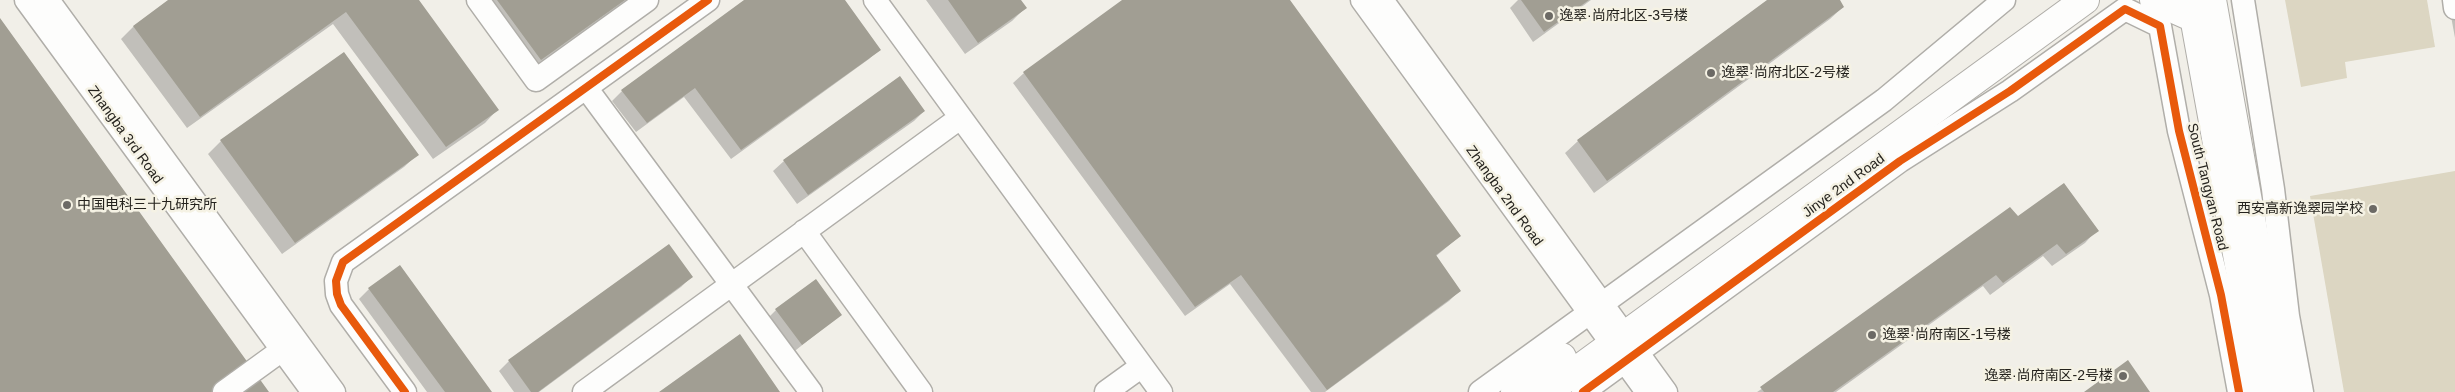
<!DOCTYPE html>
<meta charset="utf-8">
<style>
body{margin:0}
canvas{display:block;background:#f1efe8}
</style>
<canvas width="2455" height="392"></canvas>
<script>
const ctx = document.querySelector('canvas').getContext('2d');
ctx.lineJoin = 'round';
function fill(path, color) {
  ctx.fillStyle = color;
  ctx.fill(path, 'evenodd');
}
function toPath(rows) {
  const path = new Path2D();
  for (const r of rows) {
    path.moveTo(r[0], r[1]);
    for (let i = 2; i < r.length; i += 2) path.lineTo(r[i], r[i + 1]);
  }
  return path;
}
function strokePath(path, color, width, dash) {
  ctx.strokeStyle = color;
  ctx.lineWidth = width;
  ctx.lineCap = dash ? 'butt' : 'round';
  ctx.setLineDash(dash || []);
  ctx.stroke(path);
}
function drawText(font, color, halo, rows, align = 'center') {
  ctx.font = font + ' Helvetica,"Noto Sans SC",sans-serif';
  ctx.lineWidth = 5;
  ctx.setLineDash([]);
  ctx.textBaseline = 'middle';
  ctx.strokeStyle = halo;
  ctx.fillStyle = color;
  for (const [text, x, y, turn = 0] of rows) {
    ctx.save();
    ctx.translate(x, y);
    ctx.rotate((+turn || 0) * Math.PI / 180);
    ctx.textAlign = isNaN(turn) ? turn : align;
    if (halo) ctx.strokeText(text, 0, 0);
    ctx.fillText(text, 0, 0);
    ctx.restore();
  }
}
const green = toPath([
 [2285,0,2427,0,2435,47,2345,62,2347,78,2301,87],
 [2455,171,2455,392,2344,392,2310,196]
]);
const shadow = toPath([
 [170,0,417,0,497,110,485,123,433,159,333,24,187,128,121,39,134,26],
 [480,0,627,0,530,69],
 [747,0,843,0,879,49,869,59,731,159,684,97,636,132,612,101,622,91],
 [926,0,1019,0,1025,8,1012,21,965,54],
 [1124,0,1289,0,1460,236,1435,257,1459,291,1449,301,1325,392,1311,392,1230,284,1185,316,1013,83,1024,73],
 [1518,0,1591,0,1533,42,1510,8],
 [1769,0,1838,0,1843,7,1830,19,1594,193,1565,153,1578,141],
 [2448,0,2455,0,2455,38],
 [344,53,417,155,404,167,282,254,208,154,221,141],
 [900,77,924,111,914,121,797,204,773,171,784,161],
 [2018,217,2097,230,2085,243,2052,266,2043,256,1990,295,1983,286,1836,392,1757,392],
 [691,277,681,287,539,392,514,392,499,371,509,361],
 [369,289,491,392,427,392,359,299],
 [776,310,840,315,791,354,766,320]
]);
const building = toPath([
 [168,0,419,0,499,110,446,147,346,12,200,117,133,26],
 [497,0,625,0,541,60],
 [744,0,845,0,881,50,741,150,695,88,647,123,621,90],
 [948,0,1021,0,1027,8,978,43],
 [1122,0,1290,0,1461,236,1436,255,1461,291,1327,390,1241,275,1195,307,1023,72],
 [1521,0,1589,0,1544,32],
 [1767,0,1840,0,1844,7,1607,181,1577,140],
 [0,18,269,392,0,392],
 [344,52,419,155,295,243,220,140],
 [900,76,925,111,808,195,783,160],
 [2064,183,2099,231,2066,254,2057,244,2003,283,1996,275,1833,392,1764,392,1760,387,2010,207,2018,216],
 [669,244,693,277,538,392,531,392,508,360],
 [400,265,492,392,445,392,368,288],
 [816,279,842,315,802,345,775,309],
 [740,334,780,392,659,392],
 [2128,360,2150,392,2084,392]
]);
const minor = toPath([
 [26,0,313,392],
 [48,0,334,392],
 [478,0,536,80,647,0],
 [875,0,1161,392],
 [1362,0,1647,392],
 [1382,0,1666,392],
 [2243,0,2273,189,2288,316,2302,392],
 [2454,0,2455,8],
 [587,89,811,392],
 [804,231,921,392],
 [224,392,293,342],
 [405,392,341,305,337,294,336,281,343,262,708,0],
 [584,392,960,118],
 [1106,392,1142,366],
 [1480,392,1884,100,2004,0],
 [1583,392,1900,161,2010,91,2125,9,2160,26,2179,131,2221,295,2239,392]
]);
const major = toPath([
 [2154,0,2194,18],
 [2191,0,2262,392],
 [2212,0,2282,392],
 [1515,392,1562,357],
 [1547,392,2085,0]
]);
const cycleway = toPath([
 [405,392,341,305,337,294,336,281,343,262,708,0],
 [1583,392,1900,161,2010,91,2125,9,2160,26,2179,131,2221,295,2239,392]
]);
const markers = [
 [1549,16,5,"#6c6a65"],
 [1711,73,5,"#6c6a65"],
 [67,205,5,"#6c6a65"],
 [2373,209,5,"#6c6a65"],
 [1872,335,5,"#6c6a65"],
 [2123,376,5,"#6c6a65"]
];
const poiNames = [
 ["逸翠·尚府北区-3号楼",1559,16],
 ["逸翠·尚府北区-2号楼",1721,73],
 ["中国电科三十九研究所",77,205],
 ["西安高新逸翠园学校",2363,209,"right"],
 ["逸翠·尚府南区-1号楼",1882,335],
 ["逸翠·尚府南区-2号楼",2113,376,"right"]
];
const streetNames = [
 ["Zhangba 3rd Road",125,135,54],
 ["Jinye 2nd Road",1844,186,-36],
 ["South Tangyan Road",2207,187,76],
 ["Zhangba 2nd Road",1504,196,54]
];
fill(green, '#dcd6c2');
fill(shadow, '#0003');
fill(building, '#a19e93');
strokePath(minor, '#b0aea9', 25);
strokePath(major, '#b0aea9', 30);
strokePath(minor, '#fdfdfc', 22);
strokePath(major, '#fdfdfc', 28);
strokePath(cycleway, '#e8590c', 8);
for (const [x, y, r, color] of markers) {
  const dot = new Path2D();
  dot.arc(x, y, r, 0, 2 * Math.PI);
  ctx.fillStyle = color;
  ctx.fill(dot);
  strokePath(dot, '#f5f2e4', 2);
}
drawText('14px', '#25231e', '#f5f2e4', poiNames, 'left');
drawText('14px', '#25231e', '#f5f2e4', streetNames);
</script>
